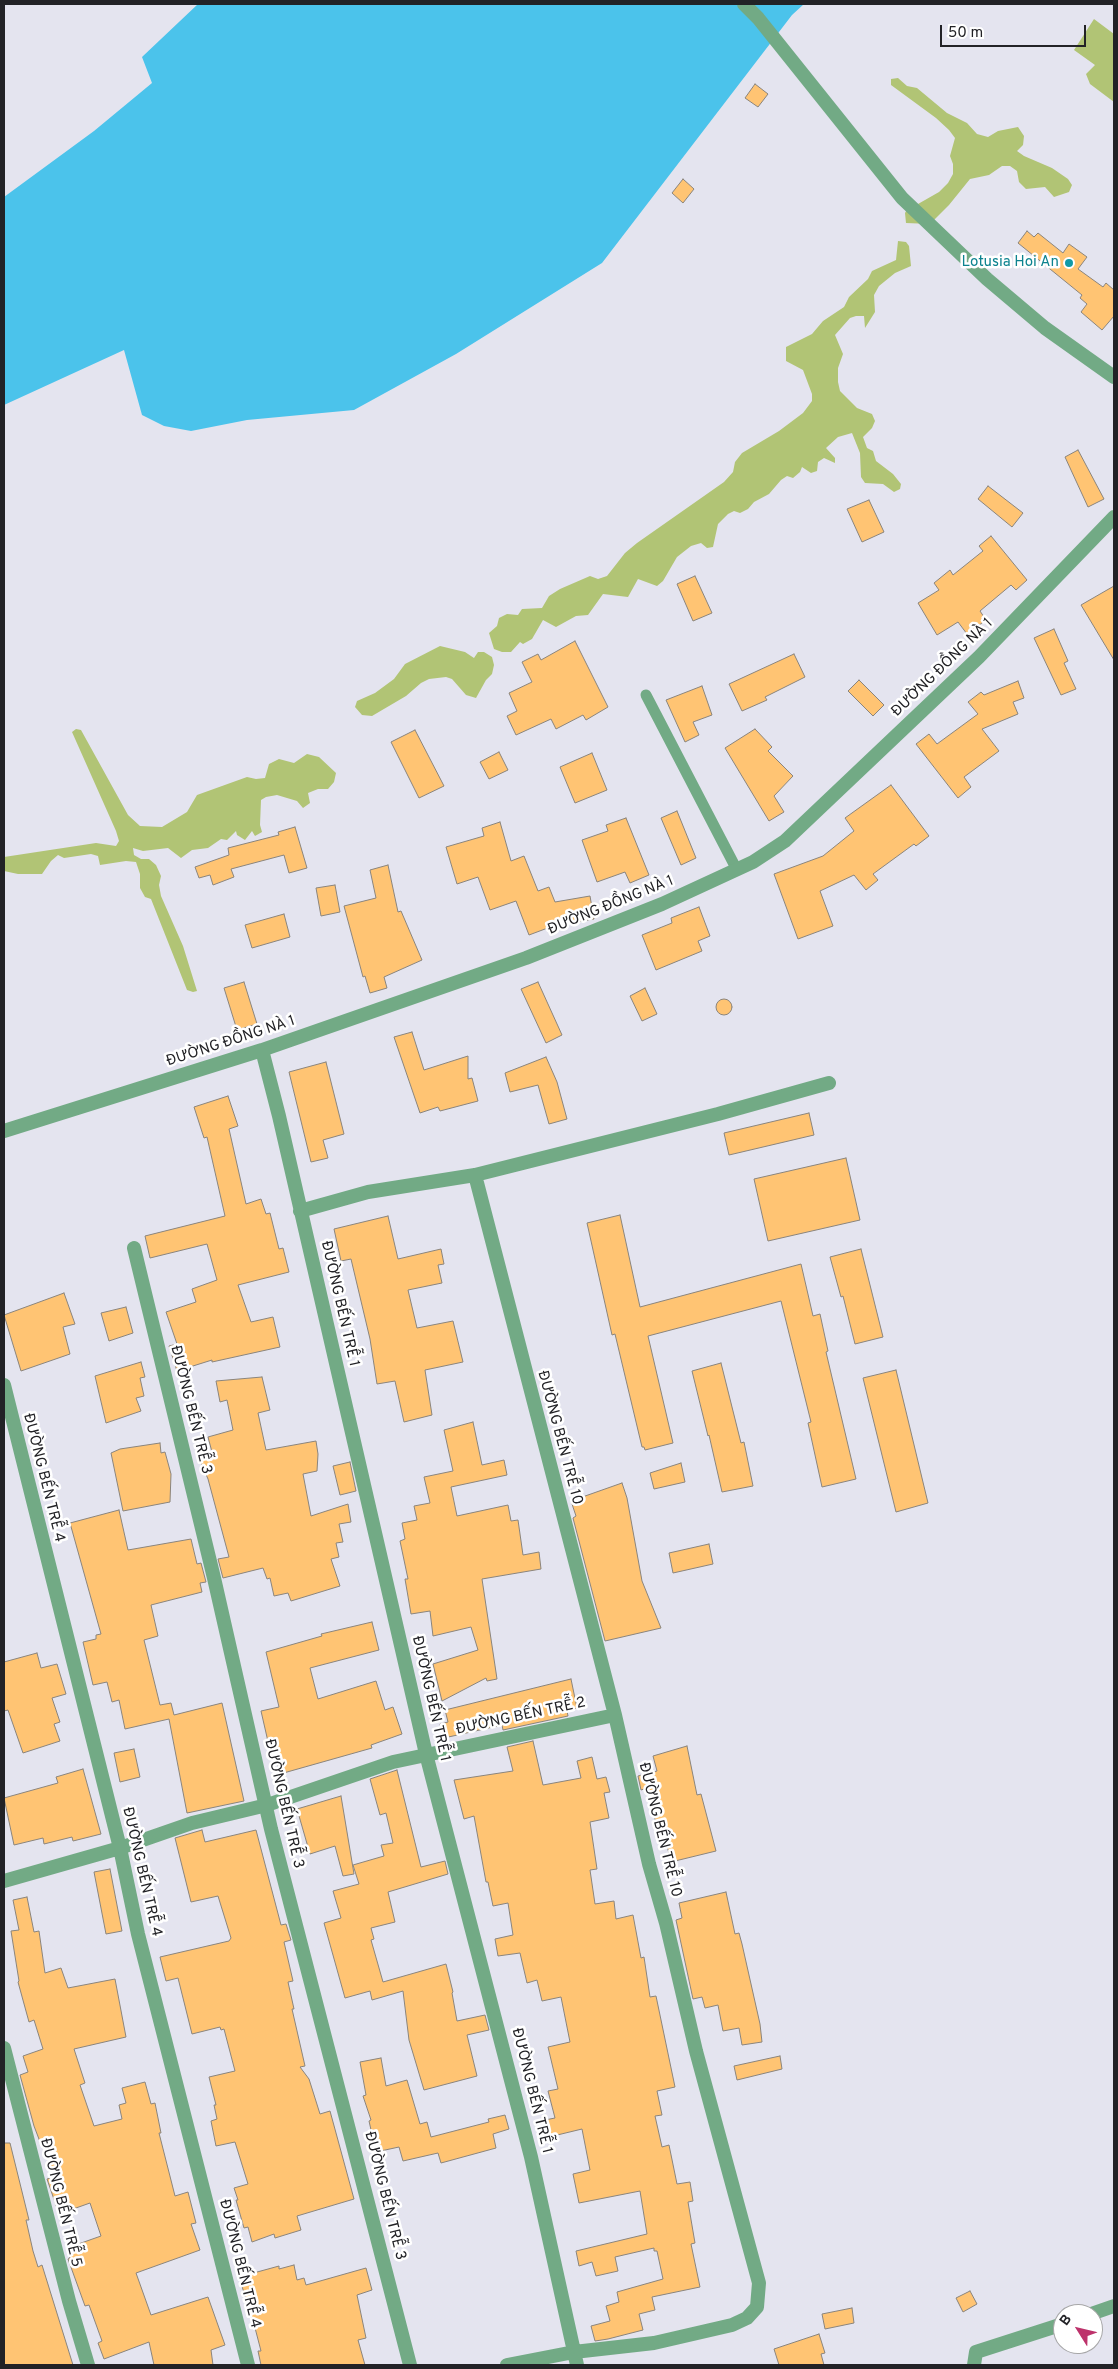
<!DOCTYPE html>
<meta charset="utf-8">
<style>
body{margin:0}
#map{position:relative;width:1118px;height:2369px;overflow:hidden;background:#e4e4ef;font-family:Overpass,sans-serif}
canvas{display:block}
.frame{position:absolute;inset:0;border:5px solid #222226;pointer-events:none}
.north{position:absolute;left:1053px;top:2304px;width:50px;height:50px;box-sizing:border-box;background:#fff;border:1px solid #a7a7a8;border-radius:50%;rotate:306deg;font-size:14px;font-weight:700;line-height:20px;text-align:center;color:#222226}
.north::after{content:'';display:block;margin:auto;width:18px;height:22px;background:#bd326b;clip-path:polygon(50% 0,100% 100%,50% 72%,0 100%)}
.scale{position:absolute;left:940px;top:25px;width:146px;height:22px;box-sizing:border-box;border:2px solid #222226;border-top:0;padding-left:6px;font-size:15px;line-height:18px;white-space:nowrap;color:#222226;-webkit-text-stroke:4px #fff;paint-order:stroke}
</style>
<div id="map">
<canvas width="1118" height="2369"></canvas>
<div class="frame"></div>
<div class="north">B</div>
<div class="scale">50 m</div>
</div>
<script>
const ctx = document.querySelector('canvas').getContext('2d');
ctx.lineJoin = 'round';
function fill(path, color) {
  ctx.fillStyle = color;
  ctx.fill(path, 'evenodd');
}
function toPath(rows) {
  const path = new Path2D();
  for (const r of rows) {
    if (r.length === 3) {
      path.moveTo(r[0] + r[2], r[1]);
      path.arc(r[0], r[1], r[2], 0, 2 * Math.PI);
      continue;
    }
    path.moveTo(r[0], r[1]);
    for (let i = 2; i < r.length; i += 2) path.lineTo(r[i], r[i + 1]);
  }
  return path;
}
function strokePath(path, color, width, dash) {
  ctx.strokeStyle = color;
  ctx.lineWidth = width;
  ctx.lineCap = dash ? 'butt' : 'round';
  ctx.setLineDash(dash || []);
  ctx.stroke(path);
}
function drawText(font, color, halo, rows, align = 'center') {
  ctx.font = font + ' Overpass,sans-serif';
  ctx.lineWidth = 5;
  ctx.setLineDash([]);
  ctx.textBaseline = 'middle';
  ctx.strokeStyle = halo;
  ctx.fillStyle = color;
  for (const [text, x, y, turn = 0] of rows) {
    ctx.save();
    ctx.translate(x, y);
    ctx.rotate((+turn || 0) * Math.PI / 180);
    ctx.textAlign = isNaN(turn) ? turn : align;
    if (halo) ctx.strokeText(text, 0, 0);
    ctx.fillText(text, 0, 0);
    ctx.restore();
  }
}
const green = toPath([
 [1094,19,1114,34,1114,102,1090,84,1086,74,1095,65,1074,50],
 [898,78,907,86,917,88,947,113,967,123,977,134,988,137,998,131,1018,127,1024,136,1023,145,1017,151,1024,156,1052,168,1068,179,1072,185,1069,192,1054,197,1045,187,1026,189,1019,182,1017,171,1010,166,1002,166,989,175,970,179,949,205,930,224,906,223,905,213,909,206,918,204,939,192,948,183,953,174,953,164,950,156,955,138,949,130,936,118,891,85,891,79],
 [898,241,906,242,909,246,911,266,895,273,879,286,874,295,875,312,865,328,864,316,856,316,850,318,835,335,843,354,838,368,838,382,840,391,857,408,872,414,875,421,872,428,863,437,867,448,873,451,876,461,893,474,901,484,900,489,894,492,883,484,865,483,861,477,860,453,852,433,838,437,826,448,835,458,835,463,824,458,818,462,817,471,811,473,802,467,800,472,793,478,787,476,781,480,769,494,754,502,748,509,740,513,734,511,728,514,718,524,713,547,707,548,701,543,691,546,677,557,663,581,657,586,638,579,628,597,603,594,588,615,576,616,556,627,543,620,532,639,523,644,520,642,511,652,502,652,494,649,489,633,497,626,499,618,507,614,518,615,522,609,542,608,549,596,560,589,590,576,598,579,607,576,625,553,637,543,724,482,733,472,735,462,742,453,779,431,803,413,812,401,812,394,803,370,786,361,786,347,812,334,823,321,844,307,849,297,868,279,872,271,896,260],
 [440,646,465,652,474,658,478,652,484,652,492,657,494,665,492,674,486,680,476,698,466,695,452,679,446,677,429,679,421,683,406,696,372,716,362,715,355,707,357,701,375,693,394,679,405,664],
 [76,729,81,730,128,815,140,826,162,827,187,812,197,795,247,777,256,779,265,778,269,764,279,759,294,763,307,754,319,757,336,773,334,782,328,789,318,789,308,793,310,803,303,808,297,801,277,795,266,797,261,800,260,825,262,832,255,836,252,831,245,840,237,835,236,831,227,840,221,839,208,848,192,850,181,858,168,848,143,851,133,848,134,855,141,859,149,859,156,865,161,876,159,885,161,896,183,946,197,991,193,992,187,990,151,899,145,897,140,888,140,874,136,862,126,861,100,865,98,856,91,854,64,858,58,855,51,861,42,874,18,874,4,871,4,857,96,843,116,846,119,841,116,831,72,732]
]);
const water = toPath([
 [198,4,804,4,792,15,602,263,456,354,354,410,247,420,191,431,164,426,142,415,124,350,4,405,4,197,94,131,152,83,142,57]
]);
const building = toPath([
 [755,84,768,94,758,107,745,98,755,84],
 [683,179,694,189,683,203,672,193,683,179],
 [1027,231,1034,237,1038,233,1063,253,1069,244,1087,257,1078,269,1103,287,1106,283,1114,290,1114,316,1102,330,1081,312,1087,304,1080,298,1082,295,1018,243,1027,231],
 [1078,450,1104,499,1088,507,1065,457,1078,450],
 [988,486,1023,513,1012,527,978,499,988,486],
 [869,500,884,532,862,542,847,509,869,500],
 [991,536,1027,580,1016,590,1011,585,980,611,986,620,967,634,958,622,937,635,918,603,939,590,934,583,950,570,953,575,983,551,979,546,991,536],
 [695,576,712,613,693,621,677,584,695,576],
 [1114,586,1114,660,1081,605,1114,586],
 [1054,629,1068,661,1064,663,1076,689,1061,695,1034,638,1054,629],
 [575,641,608,707,586,720,583,715,556,729,551,719,516,735,507,716,517,711,509,693,532,682,522,662,538,654,541,660,575,641],
 [794,654,805,677,765,697,767,700,742,711,729,684,794,654],
 [859,680,884,705,873,716,848,691,859,680],
 [1018,681,1024,698,1013,702,1018,714,982,729,999,751,964,777,971,787,958,798,916,744,929,734,937,744,978,714,968,702,981,692,984,695,1018,681],
 [702,686,712,715,693,722,699,735,685,742,666,700,702,686],
 [755,729,772,747,768,751,793,776,774,796,784,812,769,821,725,748,755,729],
 [415,730,444,786,419,798,391,742,415,730],
 [499,752,508,770,489,779,480,762,499,752],
 [592,753,607,790,575,803,560,767,592,753],
 [891,785,929,836,916,846,914,844,873,874,878,880,866,890,854,875,820,891,833,926,798,939,774,874,823,856,854,831,845,818,891,785],
 [677,811,696,858,681,865,661,818,677,811],
 [626,818,649,875,630,883,625,872,597,882,582,840,608,831,606,825,626,818],
 [500,822,511,861,524,856,538,891,549,887,555,902,590,896,594,919,553,926,529,935,516,901,490,910,478,877,457,884,446,847,484,836,482,828,500,822],
 [295,827,307,868,289,873,284,855,231,869,234,877,213,885,210,875,199,878,195,867,229,855,228,848,279,835,278,832,295,827],
 [388,865,398,912,401,911,422,960,384,977,387,988,370,993,365,976,363,977,344,906,376,898,370,870,388,865],
 [335,885,340,912,321,916,316,888,335,885],
 [699,907,710,936,698,941,702,951,656,970,642,935,672,923,671,918,699,907],
 [284,914,290,937,252,948,245,925,284,914],
 [244,982,257,1024,237,1030,224,988,244,982],
 [538,982,562,1035,546,1043,521,989,538,982],
 [645,988,657,1014,642,1021,630,996,645,988],
 [724,1007,8],
 [412,1032,424,1070,468,1056,468,1079,472,1078,478,1101,440,1111,438,1107,420,1113,394,1037,412,1032],
 [546,1057,557,1082,567,1119,549,1124,538,1085,510,1092,505,1073,546,1057],
 [326,1062,344,1134,323,1140,328,1158,311,1162,289,1072,326,1062],
 [228,1096,238,1126,229,1129,246,1204,261,1199,266,1214,270,1213,279,1249,283,1248,289,1272,238,1285,251,1322,273,1317,280,1347,212,1362,212,1360,177,1371,169,1346,177,1344,166,1312,196,1302,192,1289,217,1280,207,1244,150,1258,145,1236,225,1216,207,1137,204,1138,194,1107,228,1096],
 [809,1113,814,1135,729,1155,724,1133,809,1113],
 [846,1158,860,1220,768,1241,754,1179,846,1158],
 [620,1215,640,1307,801,1264,813,1316,820,1314,828,1351,826,1352,856,1479,822,1487,808,1423,811,1422,781,1301,648,1336,673,1443,645,1450,644,1447,642,1447,615,1334,612,1335,587,1223,620,1215],
 [388,1216,398,1259,441,1249,444,1264,438,1265,442,1283,408,1290,417,1328,453,1321,463,1362,425,1370,432,1415,404,1422,395,1381,377,1384,370,1339,351,1259,341,1261,334,1229,388,1216],
 [861,1249,883,1337,855,1344,843,1296,841,1297,830,1257,861,1249],
 [64,1293,75,1324,63,1327,70,1354,21,1371,4,1315,64,1293],
 [126,1307,133,1333,109,1341,101,1313,126,1307],
 [141,1362,145,1377,140,1378,144,1396,136,1398,141,1411,106,1423,95,1376,141,1362],
 [721,1363,741,1443,744,1442,753,1486,722,1492,709,1435,708,1436,692,1371,721,1363],
 [896,1370,928,1503,896,1512,863,1378,896,1370],
 [262,1377,270,1410,258,1413,266,1450,316,1441,318,1454,317,1471,303,1474,311,1516,348,1504,351,1522,339,1524,343,1542,336,1543,339,1557,331,1559,340,1586,291,1601,288,1593,274,1596,270,1578,267,1579,263,1568,223,1578,218,1559,229,1557,208,1479,199,1458,212,1452,208,1437,233,1430,227,1400,220,1402,216,1381,262,1377],
 [473,1422,482,1465,504,1460,507,1475,451,1487,457,1516,508,1505,511,1521,518,1520,523,1555,539,1552,541,1569,482,1579,497,1679,487,1681,486,1678,442,1701,433,1664,478,1650,471,1627,433,1636,430,1611,411,1614,405,1579,408,1579,400,1541,405,1539,402,1523,417,1520,414,1506,430,1503,424,1477,453,1471,444,1430,473,1422],
 [160,1443,161,1453,165,1452,171,1474,170,1502,123,1511,111,1453,120,1449,160,1443],
 [350,1462,356,1491,340,1495,333,1466,350,1462],
 [681,1463,685,1482,654,1489,650,1473,681,1463],
 [622,1483,627,1498,642,1581,661,1628,605,1641,573,1518,576,1516,571,1501,622,1483],
 [119,1510,128,1550,191,1539,197,1564,201,1563,206,1582,200,1583,202,1592,151,1605,158,1636,144,1640,160,1705,171,1703,174,1715,222,1703,244,1801,187,1813,169,1719,125,1729,119,1700,112,1702,107,1682,93,1685,83,1642,96,1639,96,1635,101,1634,70,1523,119,1510],
 [709,1544,713,1564,673,1573,669,1553,709,1544],
 [372,1622,379,1650,310,1668,318,1699,376,1681,385,1710,393,1707,402,1734,371,1745,372,1748,280,1774,273,1745,269,1746,261,1711,279,1707,266,1652,322,1636,321,1634,372,1622],
 [37,1653,41,1668,57,1664,66,1694,52,1698,60,1722,54,1724,60,1741,23,1753,8,1710,4,1711,4,1662,37,1653],
 [571,1679,577,1708,567,1711,568,1716,503,1730,502,1725,444,1738,440,1724,448,1722,445,1710,571,1679],
 [533,1741,543,1785,581,1778,577,1761,592,1757,597,1779,606,1777,610,1792,604,1793,609,1818,590,1822,597,1869,590,1870,595,1904,614,1901,616,1919,633,1915,641,1958,644,1957,650,1997,656,1996,675,2087,657,2091,662,2115,655,2116,662,2147,669,2145,677,2184,690,2182,693,2201,688,2202,695,2243,691,2244,700,2287,652,2297,655,2310,639,2314,643,2330,608,2339,595,2341,591,2326,610,2321,606,2306,619,2302,617,2292,663,2279,657,2251,654,2251,654,2248,615,2257,618,2271,596,2276,592,2262,579,2266,576,2251,647,2234,640,2191,579,2203,573,2174,590,2170,582,2129,549,2137,545,2120,555,2118,548,2091,558,2089,548,2047,570,2042,561,1997,542,2001,537,1980,527,1983,520,1953,498,1956,495,1939,513,1935,508,1903,493,1906,488,1882,486,1882,474,1816,464,1819,454,1780,513,1771,507,1747,533,1741],
 [687,1746,697,1795,701,1794,716,1851,671,1862,664,1833,659,1835,647,1788,641,1790,638,1776,657,1771,653,1756,687,1746],
 [134,1749,140,1777,120,1782,114,1753,134,1749],
 [83,1769,101,1834,73,1841,72,1837,44,1844,43,1838,14,1845,4,1798,58,1783,56,1777,83,1769],
 [397,1770,421,1867,445,1861,448,1874,388,1892,395,1922,371,1928,374,1939,371,1940,383,1982,446,1964,453,1992,452,1993,457,2021,485,2015,489,2030,467,2035,477,2076,424,2090,409,2040,403,1991,372,2000,370,1991,345,1998,324,1923,341,1918,333,1891,359,1884,353,1865,384,1856,381,1845,393,1843,386,1813,380,1815,370,1779,397,1770],
 [341,1796,354,1874,343,1876,335,1846,310,1854,297,1809,341,1796],
 [202,1830,205,1842,256,1830,281,1925,286,1924,291,1940,284,1942,293,1981,288,1982,294,2009,292,2009,305,2066,300,2067,309,2079,320,2114,330,2111,354,2199,297,2216,301,2230,275,2238,274,2234,252,2242,248,2227,244,2228,236,2200,238,2200,234,2188,248,2184,235,2142,216,2146,211,2121,217,2119,214,2105,216,2105,209,2077,235,2071,224,2029,221,2030,220,2027,192,2034,178,1978,166,1981,160,1957,229,1941,231,1938,218,1896,191,1902,175,1838,202,1830],
 [110,1869,122,1931,106,1934,94,1872,110,1869],
 [726,1892,735,1934,739,1933,742,1944,760,2024,762,2042,742,2045,739,2028,723,2031,718,2005,705,2008,702,1997,693,1999,676,1920,682,1918,679,1903,726,1892],
 [27,1897,34,1932,39,1931,45,1973,61,1968,68,1988,115,1979,126,2037,74,2049,85,2083,80,2085,94,2126,122,2119,119,2105,126,2103,122,2088,145,2082,151,2104,155,2103,161,2133,159,2133,175,2196,188,2192,196,2223,191,2224,200,2250,136,2273,151,2315,208,2297,225,2345,211,2350,213,2365,154,2365,149,2342,104,2359,98,2343,102,2341,89,2305,85,2306,68,2259,70,2258,67,2248,101,2236,90,2203,59,2214,47,2179,54,2177,45,2146,42,2147,34,2126,20,2075,28,2072,23,2056,43,2049,34,2020,29,2022,18,1982,19,1981,11,1931,19,1930,13,1900,27,1897],
 [780,2056,782,2069,737,2080,734,2066,780,2056],
 [381,2058,386,2086,407,2080,420,2124,427,2122,431,2137,489,2122,488,2119,505,2115,509,2129,493,2134,496,2148,441,2163,438,2153,403,2161,399,2147,376,2152,369,2121,371,2120,363,2096,366,2095,360,2062,381,2058],
 [4,2143,10,2143,29,2220,26,2220,33,2251,38,2267,42,2265,73,2365,4,2365,4,2143],
 [294,2265,297,2280,304,2278,306,2285,366,2268,372,2290,357,2295,366,2338,358,2340,365,2365,261,2365,258,2351,261,2351,254,2324,239,2277,279,2266,279,2269,294,2265],
 [970,2291,977,2304,963,2312,956,2298,970,2291],
 [852,2308,854,2323,825,2329,822,2314,852,2308],
 [819,2334,825,2353,821,2354,824,2365,779,2365,774,2349,819,2334]
]);
const service = toPath([
 [646,695,737,870]
]);
const minor = toPath([
 [744,4,758,18,902,198,987,279,1045,328,1114,377],
 [262,1050,279,1116,426,1754,531,2157,577,2365],
 [4,1131,262,1050,526,958,662,904,753,862,785,841,979,657,1114,517],
 [475,1175,615,1715,649,1864,666,1923,696,2051,759,2283,757,2307,747,2318,732,2325,654,2343,574,2352,507,2365],
 [300,1211,368,1192,475,1175,718,1114,829,1083],
 [134,1248,214,1578,271,1829,410,2365],
 [4,1385,120,1848,138,1934,248,2365],
 [4,1881,120,1848,192,1823,267,1805,393,1762,615,1715],
 [4,2048,69,2301,88,2365],
 [1091,2314,1114,2306],
 [974,2365,976,2352,1063,2324]
]);
const markers = [
 [1069,263,5,"#0f9aa8"]
];
const cultureNames = [
 ["Lotusia Hoi An",1059,263]
];
const streetNames = [
 ["ĐƯỜNG ĐỒNG NÀ 1",943,668,-44],
 ["ĐƯỜNG ĐỒNG NÀ 1",611,906,-22],
 ["ĐƯỜNG ĐỒNG NÀ 1",231,1042,-18],
 ["ĐƯỜNG BẾN TRỄ 1",339,1304,77],
 ["ĐƯỜNG BẾN TRỄ 3",190,1410,76],
 ["ĐƯỜNG BẾN TRỄ 10",559,1438,75],
 ["ĐƯỜNG BẾN TRỄ 4",43,1478,76],
 ["ĐƯỜNG BẾN TRỄ 1",430,1699,77],
 ["ĐƯỜNG BẾN TRỄ 2",521,1717,-12],
 ["ĐƯỜNG BẾN TRỄ 3",283,1804,77],
 ["ĐƯỜNG BẾN TRỄ 10",659,1830,76],
 ["ĐƯỜNG BẾN TRỄ 4",141,1872,77],
 ["ĐƯỜNG BẾN TRỄ 1",531,2091,76],
 ["ĐƯỜNG BẾN TRỄ 3",384,2196,76],
 ["ĐƯỜNG BẾN TRỄ 5",60,2203,76],
 ["ĐƯỜNG BẾN TRỄ 4",239,2264,76]
];
fill(green, '#b1c475');
fill(water, '#4bc3eb');
fill(building, '#ffc473');
strokePath(building, '#8a847c', 1);
strokePath(service, '#72aa85', 11);
strokePath(minor, '#72aa85', 14);
for (const [x, y, r, color] of markers) {
  const dot = new Path2D();
  dot.arc(x, y, r, 0, 2 * Math.PI);
  ctx.fillStyle = color;
  ctx.fill(dot);
  strokePath(dot, '#fff', 2);
}
drawText('15px', '#0d838f', '#fff', cultureNames, 'right');
drawText('15px', '#222226', '#fff', streetNames);
</script>
